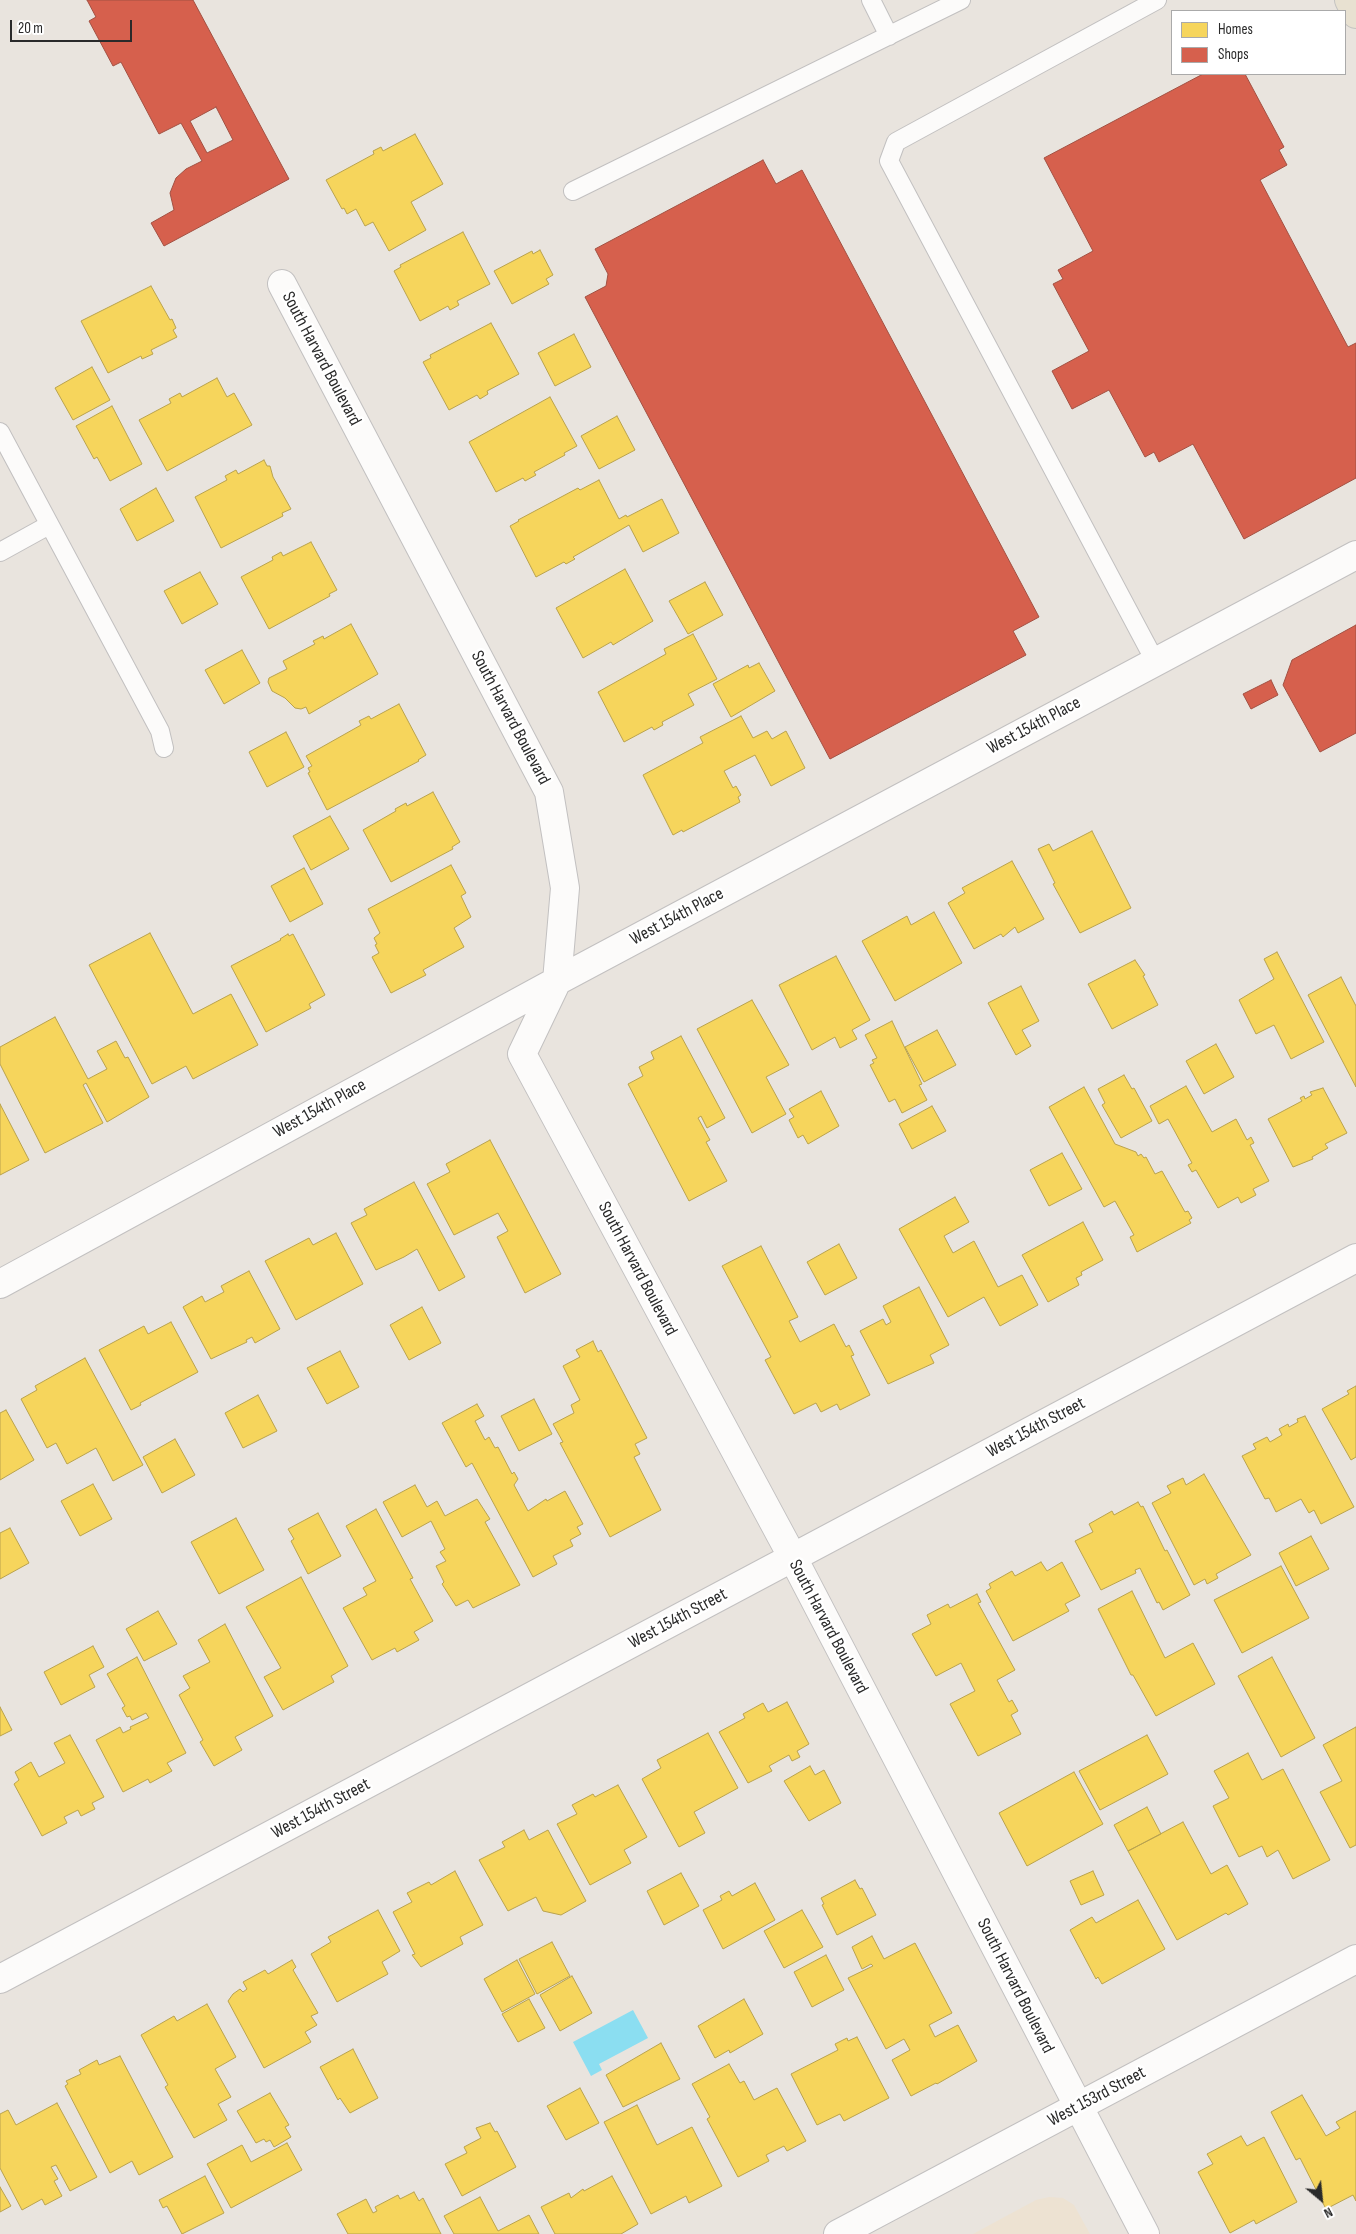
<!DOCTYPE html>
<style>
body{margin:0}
#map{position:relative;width:1356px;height:2234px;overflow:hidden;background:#e9e4de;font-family:"Sofia Sans Condensed",sans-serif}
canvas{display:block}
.legend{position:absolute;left:1171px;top:10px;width:175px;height:65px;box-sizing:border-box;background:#fff;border:1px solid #aaa;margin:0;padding:6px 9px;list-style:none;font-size:15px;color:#2a2a2a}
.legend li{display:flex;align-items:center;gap:10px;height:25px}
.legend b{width:25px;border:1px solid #aaa}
.north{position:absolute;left:1296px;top:2174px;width:50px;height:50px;-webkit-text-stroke:4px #fff;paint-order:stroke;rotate:152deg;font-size:14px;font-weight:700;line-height:20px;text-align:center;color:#2a2a2a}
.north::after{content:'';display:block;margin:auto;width:18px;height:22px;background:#2a2a2a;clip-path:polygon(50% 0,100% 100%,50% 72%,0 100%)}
.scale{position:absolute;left:10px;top:20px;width:122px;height:22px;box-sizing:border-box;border:2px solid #2a2a2a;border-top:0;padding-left:6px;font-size:15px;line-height:18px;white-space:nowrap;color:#2a2a2a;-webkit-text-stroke:4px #fff;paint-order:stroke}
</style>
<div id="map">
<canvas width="1356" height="2234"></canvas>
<ul class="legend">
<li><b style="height:14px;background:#f6d55c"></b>Homes</li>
<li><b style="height:14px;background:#d6604d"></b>Shops</li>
</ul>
<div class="north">N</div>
<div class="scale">20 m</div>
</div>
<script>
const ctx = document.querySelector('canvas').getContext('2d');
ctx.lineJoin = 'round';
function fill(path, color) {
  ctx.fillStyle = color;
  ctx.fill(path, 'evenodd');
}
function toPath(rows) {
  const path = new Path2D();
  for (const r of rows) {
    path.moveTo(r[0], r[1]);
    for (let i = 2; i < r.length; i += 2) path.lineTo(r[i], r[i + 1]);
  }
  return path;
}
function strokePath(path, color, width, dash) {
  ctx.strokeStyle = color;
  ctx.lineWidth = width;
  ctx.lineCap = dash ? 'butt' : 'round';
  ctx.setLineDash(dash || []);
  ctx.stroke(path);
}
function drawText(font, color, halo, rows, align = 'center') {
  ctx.font = font + ' "Sofia Sans Condensed",sans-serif';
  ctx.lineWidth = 5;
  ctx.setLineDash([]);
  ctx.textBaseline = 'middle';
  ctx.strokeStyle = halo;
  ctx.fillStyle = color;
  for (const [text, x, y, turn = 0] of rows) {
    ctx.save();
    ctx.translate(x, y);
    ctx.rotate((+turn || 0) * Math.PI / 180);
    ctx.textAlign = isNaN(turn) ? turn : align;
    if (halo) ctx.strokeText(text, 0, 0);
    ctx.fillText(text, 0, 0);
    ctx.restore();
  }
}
const education = toPath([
 [1049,2197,1063,2198,1074,2205,1090,2234,973,2234,1036,2200]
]);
const water = toPath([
 [633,2010,648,2038,599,2064,602,2070,591,2076,573,2042]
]);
const homes = toPath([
 [415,134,443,184,411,202,426,230,389,251,373,222,365,226,356,209,347,214,344,208,342,209,326,180,374,154,373,151,381,147,383,151,415,134],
 [463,232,490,284,457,301,459,305,450,310,448,306,420,321,394,271,401,267,400,265,463,232],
 [540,250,553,275,546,279,549,284,512,304,494,271,532,251,533,254,540,250],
 [151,286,170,320,172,319,176,328,173,330,177,337,151,350,153,354,142,359,141,356,108,373,81,321,151,286],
 [491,323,519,374,487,391,488,394,480,399,477,395,449,410,423,362,431,358,430,355,491,323],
 [574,334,591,367,555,386,538,353,574,334],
 [92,367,110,400,73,420,55,388,92,367],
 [217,378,227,397,234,393,252,425,167,471,139,420,171,403,169,399,180,393,182,397,217,378],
 [550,397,577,446,564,453,565,455,534,472,536,475,525,481,523,478,496,492,469,442,550,397],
 [112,406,142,464,110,481,97,457,94,459,76,426,112,406],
 [617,416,635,450,599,469,581,436,617,416],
 [264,460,267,466,270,466,273,477,291,509,282,513,283,516,221,548,195,497,227,480,225,476,236,470,238,474,264,460],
 [599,480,619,519,626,515,627,517,662,499,679,533,643,552,629,525,573,557,575,559,566,564,564,562,536,577,510,526,519,521,518,520,578,488,580,490,599,480],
 [156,488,174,521,137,541,120,509,156,488],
 [311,542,337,590,329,594,330,596,269,629,241,577,273,560,272,557,281,552,283,556,311,542],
 [625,569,653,621,613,645,611,642,583,658,556,608,625,569],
 [200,572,218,604,182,624,164,591,200,572],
 [705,582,723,615,688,634,669,601,705,582],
 [351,624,378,674,309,714,306,707,301,709,295,708,285,698,272,691,268,682,269,678,287,669,283,661,315,644,313,641,323,636,324,639,351,624],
 [693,634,717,679,688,694,694,705,662,722,663,725,654,730,652,727,624,742,598,692,666,654,664,649,693,634],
 [242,650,260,683,224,704,205,670,242,650],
 [759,663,775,691,731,717,713,684,748,665,749,668,759,663],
 [399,704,426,755,418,760,419,761,327,810,308,773,310,772,308,768,312,766,306,756,361,725,359,721,369,716,371,719,399,704],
 [741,716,753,738,767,731,772,739,786,731,805,768,771,786,755,755,724,771,733,788,736,786,741,795,738,797,740,802,683,832,682,830,673,835,643,775,703,743,700,737,741,716],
 [286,732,304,767,267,787,249,752,286,732],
 [433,792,460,842,452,847,453,849,391,882,363,830,396,811,395,809,406,803,407,806,433,792],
 [330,816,349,849,311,870,293,836,330,816],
 [1092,831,1131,908,1080,933,1053,884,1055,883,1038,849,1049,844,1053,851,1092,831],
 [1012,861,1044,919,1018,933,1015,927,1003,937,1001,934,974,949,948,903,965,893,962,888,1012,861],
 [451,865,466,893,461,896,471,917,454,928,464,947,423,970,426,975,391,993,372,957,379,953,375,945,377,944,374,938,380,933,368,909,451,865],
 [304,868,323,904,290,922,271,886,304,868],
 [934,912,962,963,895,1001,862,941,907,916,911,925,934,912],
 [150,933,193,1014,231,994,258,1045,193,1079,186,1066,152,1084,89,965,150,933],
 [288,934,289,936,293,934,325,995,309,1004,311,1008,266,1032,231,966,281,940,280,939,288,934],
 [1277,952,1324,1042,1291,1059,1274,1025,1256,1034,1239,1000,1274,979,1264,959,1277,952],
 [836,956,870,1020,852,1030,857,1039,840,1048,835,1037,812,1050,779,985,836,956],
 [1135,960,1145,975,1143,976,1158,1005,1112,1029,1088,984,1135,960],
 [1341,977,1356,1006,1356,1087,1308,995,1341,977],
 [1021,986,1039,1021,1022,1030,1031,1046,1016,1055,988,1003,1021,986],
 [752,1000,789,1065,766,1077,786,1114,752,1133,697,1029,752,1000],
 [55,1017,88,1079,107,1069,97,1051,116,1041,125,1058,128,1057,149,1097,107,1122,86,1083,83,1085,103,1123,45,1153,0,1064,0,1047,55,1017],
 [892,1021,922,1084,919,1085,927,1100,902,1113,895,1099,889,1102,870,1065,874,1063,872,1060,877,1058,865,1035,892,1021],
 [937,1030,956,1065,924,1082,905,1047,937,1030],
 [681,1036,725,1118,707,1128,701,1116,698,1118,710,1140,706,1142,727,1181,689,1201,628,1084,643,1076,639,1067,654,1059,651,1052,681,1036],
 [1216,1044,1234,1077,1204,1094,1186,1061,1216,1044],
 [1124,1075,1132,1089,1134,1088,1152,1121,1121,1138,1102,1105,1105,1103,1098,1089,1124,1075],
 [1186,1086,1212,1132,1236,1119,1247,1140,1251,1137,1254,1143,1250,1145,1269,1181,1253,1189,1256,1195,1241,1203,1238,1197,1218,1208,1196,1170,1192,1172,1188,1165,1192,1163,1168,1119,1159,1124,1150,1106,1186,1086],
 [1084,1087,1115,1144,1136,1152,1138,1156,1141,1154,1144,1158,1146,1157,1155,1174,1162,1171,1185,1212,1188,1211,1192,1218,1189,1220,1191,1223,1137,1252,1130,1237,1134,1235,1115,1201,1104,1207,1049,1107,1084,1087],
 [1323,1088,1347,1133,1325,1144,1328,1148,1312,1157,1313,1159,1293,1167,1268,1119,1302,1101,1300,1098,1304,1096,1305,1099,1312,1095,1310,1092,1323,1088],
 [821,1091,839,1126,808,1144,803,1135,798,1138,789,1120,794,1117,789,1109,821,1091],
 [0,1104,29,1160,0,1175,0,1104],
 [932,1106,946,1131,912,1149,899,1124,932,1106],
 [490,1140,561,1274,525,1293,497,1237,508,1231,498,1213,454,1235,427,1184,450,1172,446,1164,490,1140],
 [1062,1153,1082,1189,1049,1206,1030,1170,1062,1153],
 [414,1182,465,1277,439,1291,417,1249,404,1257,376,1270,351,1223,367,1215,364,1209,414,1182],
 [955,1197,969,1222,944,1236,953,1253,974,1241,998,1287,1022,1275,1038,1305,1000,1326,984,1297,948,1317,899,1229,955,1197],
 [1083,1222,1103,1260,1081,1272,1082,1275,1076,1278,1079,1285,1048,1302,1022,1255,1083,1222],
 [336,1233,363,1284,296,1320,265,1261,309,1238,313,1245,336,1233],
 [839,1244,857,1278,825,1295,807,1262,839,1244],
 [761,1246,798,1317,789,1321,800,1342,834,1324,846,1347,849,1345,854,1355,851,1356,870,1395,840,1410,837,1404,821,1412,816,1403,794,1414,765,1360,771,1357,722,1266,761,1246],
 [249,1271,280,1329,255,1343,252,1337,246,1340,247,1342,211,1359,183,1307,202,1296,205,1302,224,1292,221,1286,249,1271],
 [919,1287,949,1345,930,1355,934,1363,888,1384,860,1331,883,1319,886,1325,891,1322,883,1306,919,1287],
 [422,1307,441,1343,409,1360,390,1325,422,1307],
 [171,1322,198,1372,140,1403,141,1405,131,1410,99,1350,144,1326,148,1334,171,1322],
 [593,1341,598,1352,601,1350,647,1438,635,1444,640,1454,634,1457,661,1510,610,1537,560,1443,563,1442,553,1424,574,1413,571,1405,580,1400,563,1366,580,1357,576,1350,593,1341],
 [340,1351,359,1387,327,1404,307,1368,340,1351],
 [85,1358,143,1465,113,1481,96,1448,67,1464,56,1443,47,1448,21,1399,37,1390,35,1386,85,1358],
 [1356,1386,1356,1457,1351,1460,1322,1409,1349,1394,1347,1391,1356,1386],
 [258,1395,277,1431,243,1448,225,1413,258,1395],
 [534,1399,552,1434,519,1451,501,1416,534,1399],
 [477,1404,484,1416,475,1421,485,1440,489,1437,495,1448,498,1447,512,1474,514,1472,518,1479,514,1485,528,1511,546,1499,547,1501,565,1491,583,1524,577,1527,581,1534,570,1540,573,1546,553,1556,557,1564,533,1577,472,1463,466,1467,442,1423,477,1404],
 [6,1410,34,1460,0,1480,0,1413,6,1410],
 [1305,1416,1354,1507,1321,1524,1314,1510,1309,1513,1301,1499,1276,1512,1269,1498,1265,1499,1242,1456,1256,1449,1253,1444,1267,1437,1270,1442,1282,1435,1279,1429,1288,1424,1289,1427,1298,1422,1297,1419,1305,1416],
 [175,1439,195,1475,162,1493,143,1457,175,1439],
 [1204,1474,1251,1555,1216,1574,1218,1578,1207,1584,1205,1579,1194,1585,1152,1503,1171,1493,1167,1486,1183,1478,1186,1485,1204,1474],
 [93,1484,112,1519,80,1536,61,1501,93,1484],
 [415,1485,427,1507,437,1501,445,1516,477,1499,490,1519,485,1522,520,1585,473,1608,468,1600,456,1606,442,1584,444,1582,436,1566,446,1561,440,1552,445,1549,431,1521,402,1537,383,1502,415,1485],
 [1138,1502,1141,1507,1143,1506,1165,1551,1167,1550,1190,1595,1163,1610,1159,1602,1157,1603,1140,1568,1135,1570,1136,1573,1101,1590,1075,1541,1093,1532,1089,1524,1112,1511,1114,1515,1138,1502],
 [376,1509,413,1578,410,1579,433,1621,414,1632,419,1640,397,1652,395,1648,372,1660,343,1608,367,1595,363,1588,376,1581,346,1526,376,1509],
 [318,1513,341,1556,308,1574,291,1541,294,1539,288,1529,318,1513],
 [236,1518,264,1570,219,1594,191,1542,236,1518],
 [10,1528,29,1563,0,1579,0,1533,10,1528],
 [1311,1536,1329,1569,1296,1586,1279,1553,1311,1536],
 [1041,1562,1047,1571,1062,1562,1080,1596,1065,1604,1069,1611,1013,1641,986,1591,991,1588,989,1584,1012,1571,1015,1576,1041,1562],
 [1281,1566,1309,1618,1242,1653,1214,1600,1281,1566],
 [301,1577,348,1666,331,1676,334,1682,283,1710,264,1677,281,1668,246,1607,301,1577],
 [1132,1591,1165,1658,1193,1643,1215,1684,1156,1716,1133,1675,1131,1675,1098,1609,1132,1591],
 [977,1594,981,1602,978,1603,1015,1670,997,1680,1009,1702,1012,1700,1018,1711,1011,1715,1021,1734,978,1756,950,1704,975,1691,961,1663,936,1676,912,1634,931,1624,927,1615,948,1604,950,1608,977,1594],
 [158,1611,177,1644,144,1661,126,1629,158,1611],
 [225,1624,273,1716,235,1737,242,1750,214,1766,200,1742,203,1740,179,1695,190,1688,183,1676,210,1662,198,1640,225,1624],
 [93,1646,104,1667,89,1675,95,1687,61,1705,44,1672,93,1646],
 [137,1657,186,1753,167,1763,172,1771,150,1783,148,1779,123,1792,96,1740,120,1727,123,1733,131,1729,130,1727,149,1718,146,1713,132,1720,130,1716,127,1717,122,1708,125,1706,107,1674,137,1657],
 [1272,1657,1315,1738,1281,1757,1238,1676,1272,1657],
 [787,1702,809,1744,797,1751,800,1757,792,1761,789,1755,769,1766,772,1771,748,1783,719,1732,745,1718,743,1714,763,1703,768,1712,787,1702],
 [0,1707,12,1730,0,1736,0,1707],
 [1356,1727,1356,1845,1350,1848,1320,1792,1342,1781,1323,1745,1356,1727],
 [708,1733,738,1788,694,1812,705,1833,679,1847,642,1779,661,1768,657,1760,708,1733],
 [70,1735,104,1797,92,1803,95,1809,81,1816,78,1810,64,1817,67,1823,42,1836,14,1784,19,1780,15,1772,31,1762,39,1777,65,1763,54,1743,70,1735],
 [1147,1735,1168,1774,1100,1810,1079,1771,1147,1735],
 [1248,1753,1262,1780,1283,1769,1330,1860,1293,1879,1278,1850,1267,1857,1262,1846,1239,1857,1213,1806,1229,1798,1214,1771,1248,1753],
 [810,1766,815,1775,824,1770,841,1803,809,1821,784,1781,810,1766],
 [1074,1772,1103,1824,1027,1866,999,1813,1074,1772],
 [618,1785,647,1837,624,1850,631,1863,590,1885,557,1824,577,1814,572,1805,593,1794,595,1797,618,1785],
 [1147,1807,1161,1834,1128,1851,1114,1825,1147,1807],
 [1183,1822,1211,1874,1227,1865,1248,1904,1228,1915,1226,1913,1177,1940,1128,1851,1183,1822],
 [524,1830,529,1840,548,1830,586,1901,561,1915,543,1911,536,1897,508,1911,479,1860,505,1847,502,1842,524,1830],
 [455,1871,483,1925,460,1937,463,1944,421,1967,412,1955,415,1954,393,1912,412,1902,407,1893,429,1882,431,1885,455,1871],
 [1093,1871,1104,1895,1081,1905,1070,1881,1093,1871],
 [681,1873,699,1906,664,1925,647,1891,681,1873],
 [855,1880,860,1889,862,1888,876,1915,837,1935,822,1905,824,1904,821,1898,855,1880],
 [755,1883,775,1920,723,1949,703,1910,722,1900,720,1896,729,1891,732,1896,755,1883],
 [1138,1900,1165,1949,1102,1984,1098,1977,1096,1979,1070,1930,1092,1917,1096,1923,1138,1900],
 [378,1910,400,1951,382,1962,388,1974,337,2002,311,1954,331,1942,328,1937,378,1910],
 [802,1910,823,1947,784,1968,764,1931,802,1910],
 [872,1936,884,1959,915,1943,952,2013,929,2025,935,2037,958,2025,977,2061,937,2084,936,2083,911,2096,892,2060,910,2050,904,2039,886,2049,848,1978,873,1966,871,1964,862,1969,852,1947,872,1936],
 [552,1942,570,1976,537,1994,519,1959,552,1942],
 [826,1955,844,1990,812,2007,794,1972,826,1955],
 [292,1960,296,1967,293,1970,318,2013,311,2016,317,2025,305,2032,311,2042,264,2068,228,2001,233,1994,240,1989,243,1992,247,1989,243,1982,265,1970,268,1974,292,1960],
 [517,1960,535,1994,502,2012,484,1979,517,1960],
 [572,1976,592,2013,560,2031,540,1995,572,1976],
 [529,1999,545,2028,518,2042,502,2014,529,1999],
 [744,1999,763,2034,730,2053,729,2050,715,2058,698,2026,744,1999],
 [207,2004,236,2057,215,2069,231,2097,218,2104,227,2120,194,2138,165,2087,168,2085,141,2035,174,2016,177,2021,207,2004],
 [857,2037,889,2098,844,2121,840,2114,817,2125,791,2074,838,2050,835,2044,847,2038,848,2041,857,2037],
 [661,2043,680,2079,623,2107,606,2075,661,2043],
 [353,2049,378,2098,350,2113,340,2098,338,2100,320,2067,353,2049],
 [120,2056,173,2157,139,2175,132,2161,110,2173,65,2086,68,2084,66,2081,81,2074,79,2070,97,2060,99,2065,120,2056],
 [729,2064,740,2083,744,2081,754,2100,777,2088,806,2141,787,2151,784,2146,766,2155,769,2161,738,2177,707,2119,710,2117,692,2084,729,2064],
 [580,2088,599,2123,566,2140,547,2106,580,2088],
 [270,2093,289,2125,285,2127,291,2137,274,2147,270,2140,266,2142,264,2139,256,2143,237,2111,270,2093],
 [1302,2095,1326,2136,1340,2128,1336,2122,1356,2111,1356,2201,1353,2195,1326,2209,1300,2158,1296,2160,1271,2112,1302,2095],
 [57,2103,97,2177,70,2191,56,2165,51,2167,58,2179,54,2181,62,2196,45,2205,42,2199,22,2210,0,2168,0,2114,8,2110,16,2125,57,2103],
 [637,2105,657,2145,692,2127,722,2186,689,2203,686,2196,651,2214,604,2122,637,2105],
 [490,2123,495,2132,497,2131,516,2167,462,2196,445,2164,467,2153,464,2147,481,2138,476,2128,490,2123],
 [1241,2136,1247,2146,1264,2137,1297,2202,1256,2224,1254,2220,1230,2233,1198,2172,1213,2164,1207,2154,1241,2136],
 [287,2143,302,2170,231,2208,207,2164,242,2145,251,2162,287,2143],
 [205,2176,224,2213,182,2234,167,2206,163,2208,159,2200,205,2176],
 [612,2176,638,2224,621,2234,555,2234,541,2207,569,2193,571,2198,583,2189,584,2191,612,2176],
 [0,2187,11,2206,0,2212,0,2187],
 [414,2192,419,2201,423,2198,441,2234,348,2234,337,2214,366,2199,373,2213,377,2211,375,2207,398,2195,400,2199,414,2192],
 [480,2197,498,2231,529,2215,539,2234,454,2234,444,2216,480,2197]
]);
const shops = toPath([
 [87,0,193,0,289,179,164,246,151,223,174,210,170,193,176,178,186,169,202,161,181,123,159,134,121,62,113,66,89,21,96,17,87,0],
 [216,107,233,140,207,153,190,121,216,107],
 [1203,74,1245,74,1284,147,1279,150,1287,165,1260,180,1348,347,1356,343,1356,478,1244,539,1193,444,1159,462,1154,452,1145,457,1109,390,1072,409,1052,371,1089,351,1053,284,1063,279,1058,270,1093,251,1044,158,1203,74],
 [763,160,776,184,802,170,1039,617,1013,631,1026,655,830,759,585,297,606,286,608,274,595,249,763,160],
 [1356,625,1356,733,1320,752,1283,685,1292,660,1356,625],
 [1271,680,1278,695,1251,709,1243,694,1271,680]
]);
const service = toPath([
 [871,0,889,36],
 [573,191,961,0],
 [0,432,160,731,164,748],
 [0,552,49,525],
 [1155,661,889,161,896,142,1157,0]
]);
const minor = toPath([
 [282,284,549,792,565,888,557,981,522,1054,793,1558,1145,2234],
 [0,1284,557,981,1356,555],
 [0,1979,1356,1258],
 [838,2234,1356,1959]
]);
const primary = toPath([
 [1349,0,1356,14]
]);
const streetNames = [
 ["South Harvard Boulevard",321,359,62],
 ["South Harvard Boulevard",510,718,62],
 ["West 154th Place",1034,726,-28],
 ["West 154th Place",677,917,-28],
 ["West 154th Place",320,1109,-29],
 ["South Harvard Boulevard",637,1269,62],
 ["West 154th Street",1036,1428,-28],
 ["West 154th Street",678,1619,-28],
 ["South Harvard Boulevard",828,1627,62],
 ["West 154th Street",321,1809,-28],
 ["South Harvard Boulevard",1015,1986,63],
 ["West 153rd Street",1097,2097,-28]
];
fill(education, '#ede2d2');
fill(water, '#8bdef1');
fill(homes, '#f6d55c');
strokePath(homes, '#b9a24d', 1);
fill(shops, '#d6604d');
strokePath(shops, '#a25042', 1);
strokePath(service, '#c2c0c0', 20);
strokePath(minor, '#c2c0c0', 30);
strokePath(primary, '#c4c3c0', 30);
strokePath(service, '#fcfbfa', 18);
strokePath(minor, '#fcfbfa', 28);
strokePath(primary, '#e8e1d1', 28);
drawText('18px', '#2a2a2a', '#fff', streetNames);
</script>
